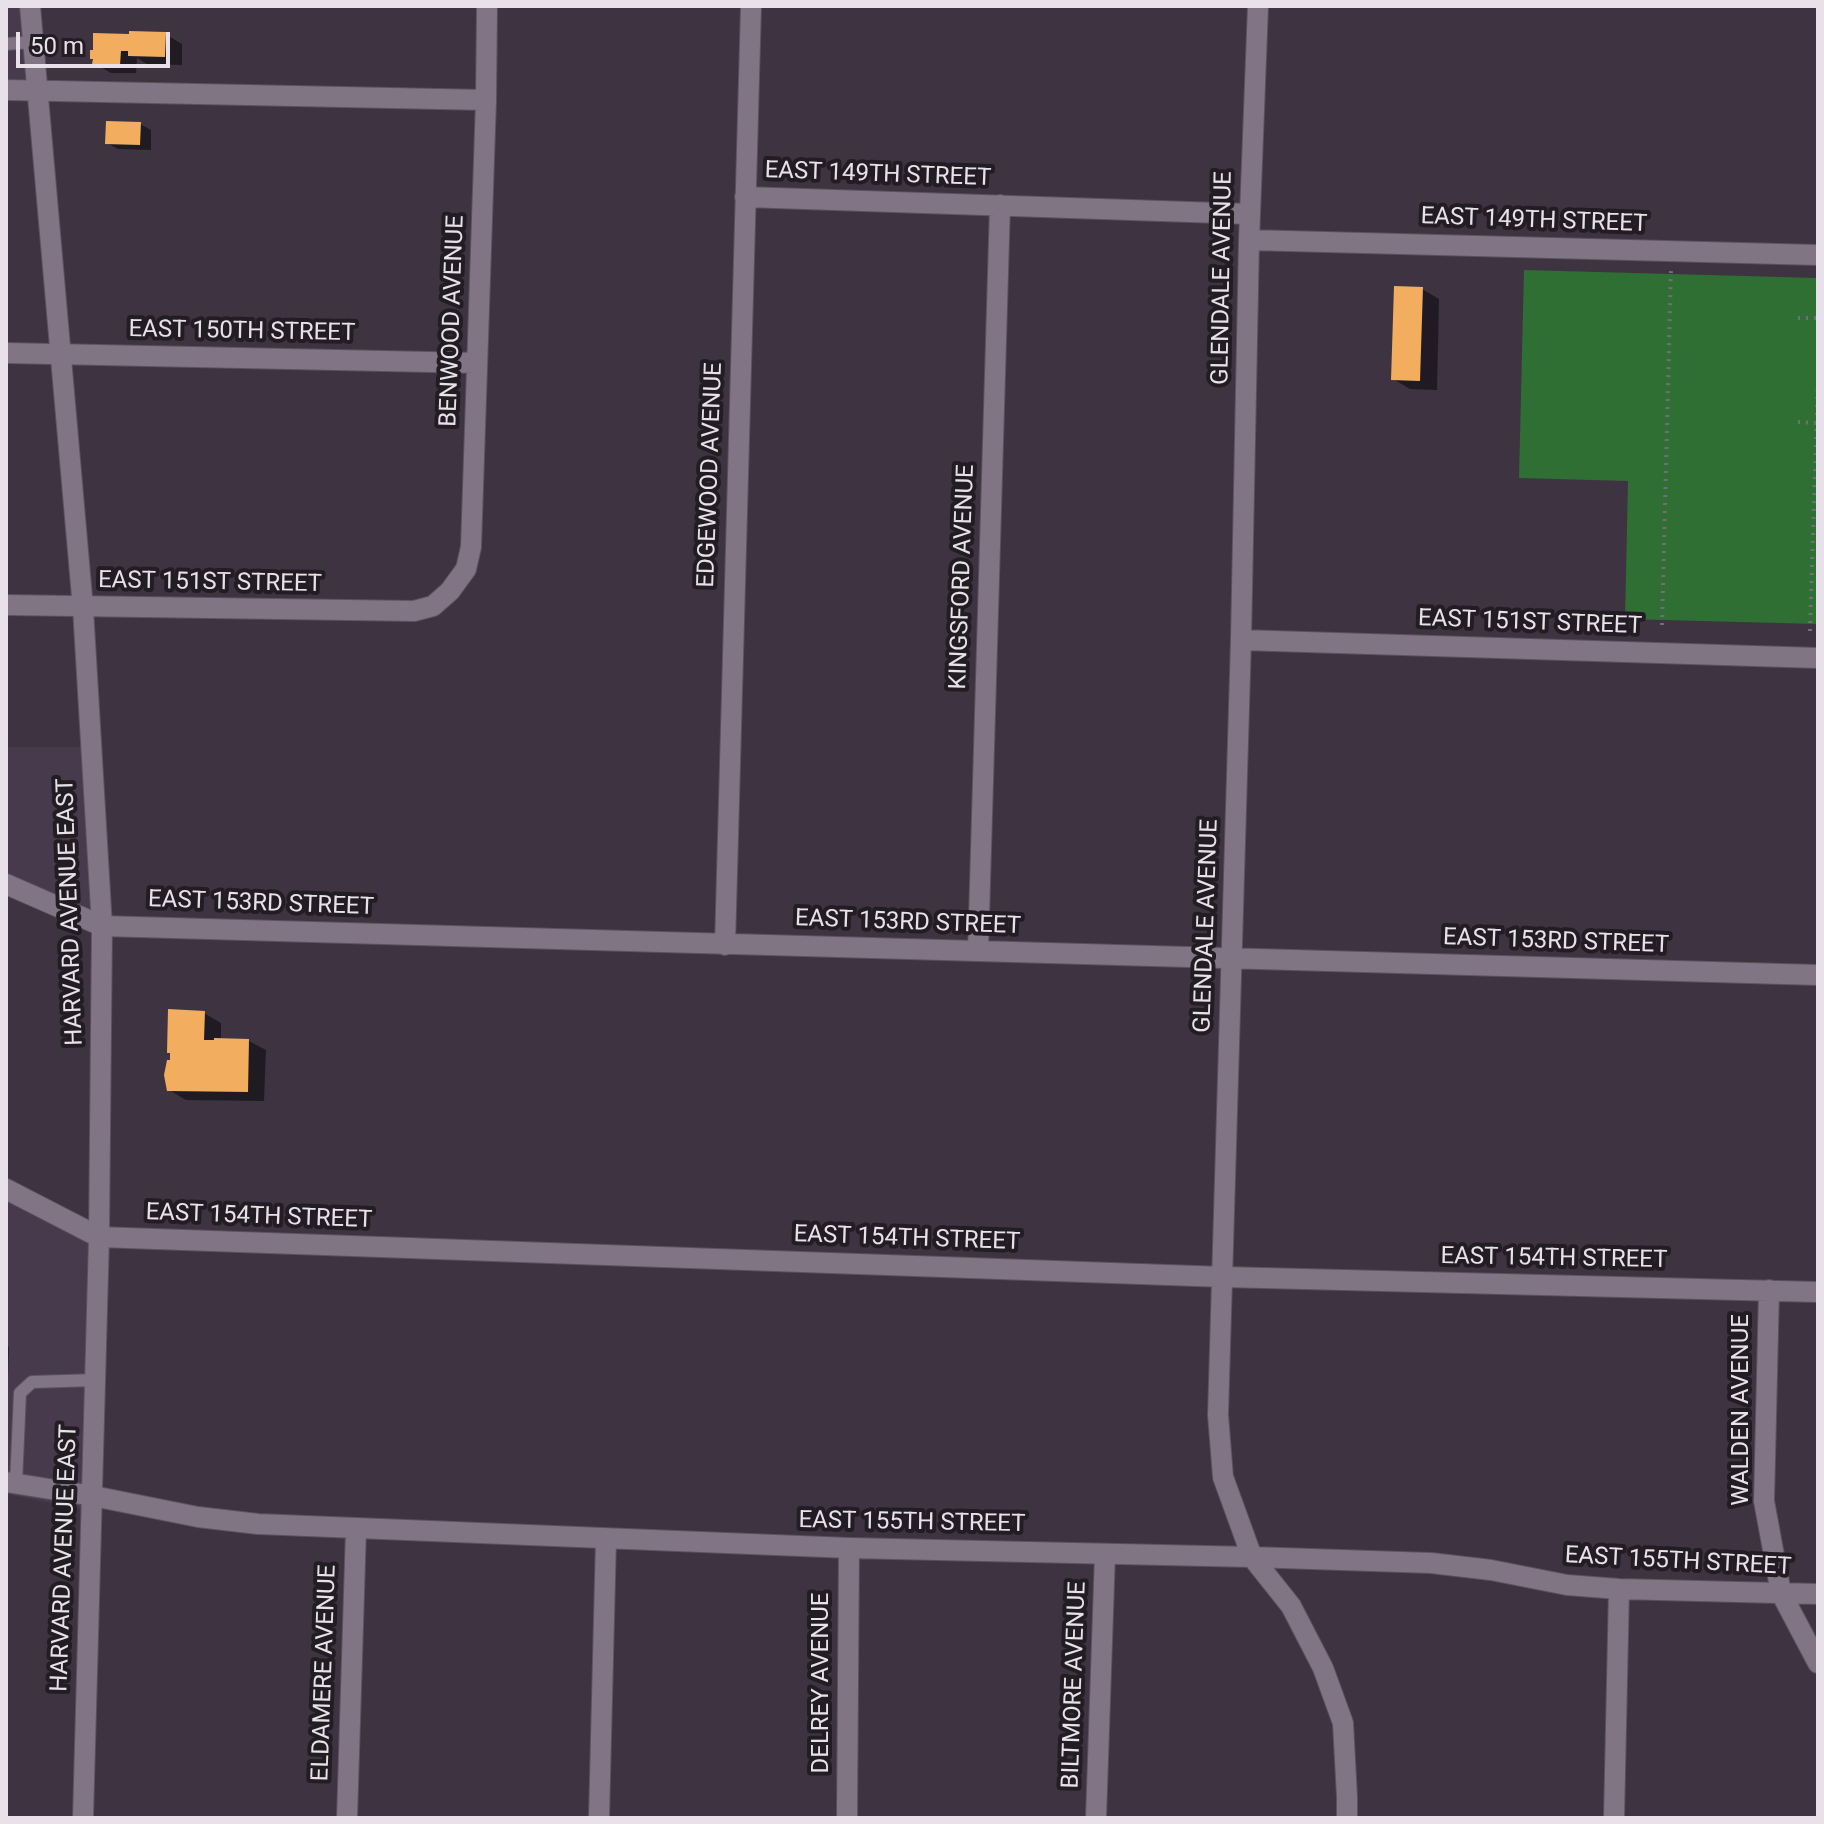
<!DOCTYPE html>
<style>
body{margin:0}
#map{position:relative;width:1824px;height:1824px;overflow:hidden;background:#3d3341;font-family:Roboto,sans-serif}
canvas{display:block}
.frame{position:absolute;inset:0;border:8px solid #e8e1ea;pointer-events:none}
.scale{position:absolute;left:16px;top:32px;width:154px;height:36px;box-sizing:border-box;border:4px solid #e8e1ea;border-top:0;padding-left:10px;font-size:24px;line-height:28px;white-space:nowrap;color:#e8e1ea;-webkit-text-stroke:6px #221d23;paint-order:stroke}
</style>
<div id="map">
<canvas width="1824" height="1824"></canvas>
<div class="frame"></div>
<div class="scale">50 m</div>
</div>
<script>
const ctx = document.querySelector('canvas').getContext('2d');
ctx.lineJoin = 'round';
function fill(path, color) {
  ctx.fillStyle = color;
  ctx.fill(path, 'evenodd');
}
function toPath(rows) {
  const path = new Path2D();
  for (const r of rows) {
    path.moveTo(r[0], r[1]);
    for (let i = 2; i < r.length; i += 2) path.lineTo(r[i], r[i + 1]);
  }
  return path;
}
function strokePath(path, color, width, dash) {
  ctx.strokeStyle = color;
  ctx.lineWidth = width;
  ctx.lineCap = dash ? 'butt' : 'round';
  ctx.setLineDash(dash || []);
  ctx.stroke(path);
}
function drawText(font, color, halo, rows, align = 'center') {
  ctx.font = font + ' Roboto,sans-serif';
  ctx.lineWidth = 8;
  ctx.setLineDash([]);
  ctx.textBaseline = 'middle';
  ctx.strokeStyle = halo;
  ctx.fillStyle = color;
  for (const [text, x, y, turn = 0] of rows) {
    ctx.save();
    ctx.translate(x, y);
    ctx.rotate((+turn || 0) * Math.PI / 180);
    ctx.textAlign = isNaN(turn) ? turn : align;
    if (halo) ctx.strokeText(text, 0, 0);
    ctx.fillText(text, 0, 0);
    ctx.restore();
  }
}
const built = toPath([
 [6,6,30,6,38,91,6,90],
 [6,747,91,747,102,926,6,884],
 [6,1189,99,1237,92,1511,6,1494]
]);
const green = toPath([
 [1524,270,1818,278,1818,624,1625,619,1628,481,1519,478]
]);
const shadow = toPath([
 [165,34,182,44,182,65,147,64,137,58,136,73,111,73,94,63,95,59],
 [140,124,151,130,151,150,118,149,107,143],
 [1422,289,1439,299,1437,390,1410,389,1393,379],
 [204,1013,221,1023,221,1040,249,1041,266,1050,264,1101,186,1100,169,1090,171,1062],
 [6,1345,9,1347,6,1439]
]);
const building = toPath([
 [129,31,166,32,165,57,128,56,128,51,121,51,120,65,92,64,93,59,90,59,90,50,93,50,93,33,129,34],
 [106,121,141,122,140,145,105,144],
 [1394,286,1423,287,1420,381,1391,380],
 [168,1009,205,1011,204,1040,214,1040,214,1038,249,1039,248,1092,167,1091,164,1075,167,1060,170,1060,170,1053,167,1053]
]);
const path = toPath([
 [1798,318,1818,318],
 [1798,422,1816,423],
 [1662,625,1671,269],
 [1810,631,1818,377]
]);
const service = toPath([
 [6,44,33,42],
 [16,1483,20,1393,32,1382,96,1380]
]);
const minor = toPath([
 [1258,6,1249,240,1241,640,1218,1415,1223,1477,1252,1557,1291,1606,1323,1668,1343,1723,1347,1797,1347,1818],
 [6,90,486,100],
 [745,197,1249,214],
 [1249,240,1818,255],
 [6,353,477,363],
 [6,605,414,611,433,606,450,591,466,569,471,547,486,100,487,6],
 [1241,640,1818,658],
 [6,884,102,926,1818,975],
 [725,945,751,6],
 [978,951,1000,205],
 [6,1189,99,1237,1224,1277,1818,1292],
 [1769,1290,1764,1501,1781,1593,1818,1663],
 [6,1482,93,1496,198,1517,258,1524,849,1548,1252,1557,1431,1563,1491,1570,1567,1585,1619,1589,1818,1594],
 [347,1818,356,1529],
 [599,1818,606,1539],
 [847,1818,849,1548],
 [1096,1818,1105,1554],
 [1614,1818,1619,1589]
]);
const secondary = toPath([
 [30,6,83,608,102,926,99,1237,83,1818]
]);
const streetNames = [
 ["EAST 149TH STREET",878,175,2],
 ["EAST 149TH STREET",1534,221,2],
 ["GLENDALE AVENUE",1223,278,-89],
 ["BENWOOD AVENUE",453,321,-88],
 ["EAST 150TH STREET",242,332,1],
 ["EDGEWOOD AVENUE",711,475,-88],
 ["KINGSFORD AVENUE",963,577,-88],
 ["EAST 151ST STREET",210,583,1],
 ["EAST 151ST STREET",1530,623,2],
 ["EAST 153RD STREET",261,904,2],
 ["HARVARD AVENUE EAST",71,912,-92],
 ["EAST 153RD STREET",908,923,2],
 ["GLENDALE AVENUE",1207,926,-88],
 ["EAST 153RD STREET",1556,942,2],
 ["EAST 154TH STREET",259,1217,2],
 ["EAST 154TH STREET",907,1239,2],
 ["EAST 154TH STREET",1554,1259,1],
 ["WALDEN AVENUE",1742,1410,-90],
 ["EAST 155TH STREET",912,1523,1],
 ["HARVARD AVENUE EAST",65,1558,-88],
 ["EAST 155TH STREET",1678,1562,3],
 ["ELDAMERE AVENUE",325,1673,-88],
 ["DELREY AVENUE",822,1683,-90],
 ["BILTMORE AVENUE",1075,1685,-88]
];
fill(built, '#483a4d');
fill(green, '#2f6f34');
fill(shadow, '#0007');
fill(building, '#f2ad5f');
strokePath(service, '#5b525e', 14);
strokePath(minor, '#5b525e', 22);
strokePath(secondary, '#5b525e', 22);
strokePath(path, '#756c79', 4, [2, 6]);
strokePath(service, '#817585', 12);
strokePath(minor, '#817585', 20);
strokePath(secondary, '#817585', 20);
drawText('24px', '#e8e1ea', '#221d23', streetNames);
</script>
